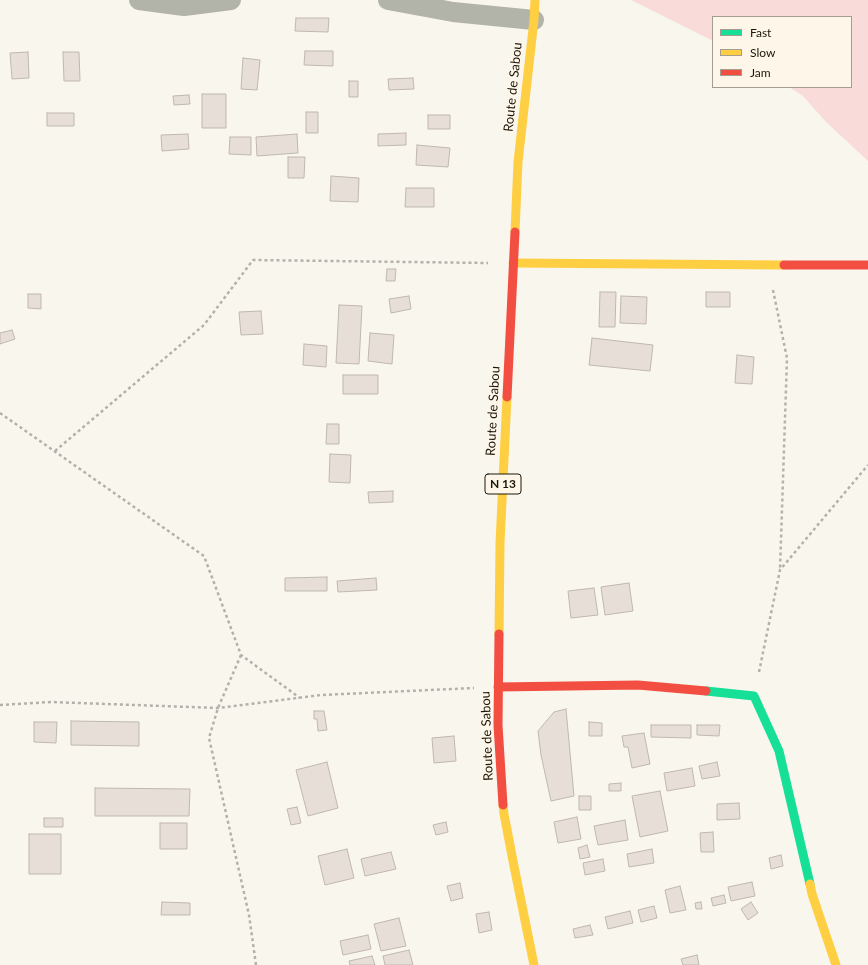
<!DOCTYPE html>
<style>
body{margin:0}
#map{position:relative;width:868px;height:965px;overflow:hidden;background:#f9f6ee;font-family:Lato,sans-serif}
canvas{display:block}
.legend{position:absolute;left:712px;top:16px;width:140px;height:72px;box-sizing:border-box;background:#fef7e9;border:1px solid #a49d90;margin:0;padding:5px 7px;list-style:none;font-size:12px;color:#1c160a}
.legend li{display:flex;align-items:center;gap:8px;height:20px}
.legend b{width:20px;border:1px solid #a49d90}
</style>
<div id="map">
<canvas width="868" height="965"></canvas>
<ul class="legend">
<li><b style="height:5px;background:#16e098"></b>Fast</li>
<li><b style="height:5px;background:#ffcf43"></b>Slow</li>
<li><b style="height:5px;background:#f24e42"></b>Jam</li>
</ul>
</div>
<script>
const ctx = document.querySelector('canvas').getContext('2d');
ctx.lineJoin = 'round';
function fill(path, color) {
  ctx.fillStyle = color;
  ctx.fill(path, 'evenodd');
}
function toPath(rows) {
  const path = new Path2D();
  for (const r of rows) {
    path.moveTo(r[0], r[1]);
    for (let i = 2; i < r.length; i += 2) path.lineTo(r[i], r[i + 1]);
  }
  return path;
}
function strokePath(path, color, width, dash) {
  ctx.strokeStyle = color;
  ctx.lineWidth = width;
  ctx.lineCap = dash ? 'butt' : 'round';
  ctx.setLineDash(dash || []);
  ctx.stroke(path);
}
function drawText(font, color, halo, rows, align = 'center') {
  ctx.font = font + ' Lato,sans-serif';
  ctx.lineWidth = 4;
  ctx.setLineDash([]);
  ctx.textBaseline = 'middle';
  ctx.strokeStyle = halo;
  ctx.fillStyle = color;
  for (const [text, x, y, turn = 0] of rows) {
    ctx.save();
    ctx.translate(x, y);
    ctx.rotate((+turn || 0) * Math.PI / 180);
    ctx.textAlign = isNaN(turn) ? turn : align;
    if (halo) ctx.strokeText(text, 0, 0);
    ctx.fillText(text, 0, 0);
    ctx.restore();
  }
}
const green = toPath([
 [631,0,868,0,868,161,826,122,803,96,789,87,851,87,851,17,713,17,713,41]
]);
const building = toPath([
 [296,18,329,18,328,32,295,31,296,18],
 [305,51,333,51,333,66,304,65,305,51],
 [28,52,29,78,12,79,10,53,28,52],
 [63,52,79,52,80,81,64,81,63,52],
 [243,58,260,60,257,90,241,89,243,58],
 [413,78,414,89,389,90,388,79,413,78],
 [349,81,358,81,358,97,349,97,349,81],
 [202,94,226,94,226,128,202,128,202,94],
 [189,95,190,104,174,105,173,96,189,95],
 [306,112,318,112,318,133,306,133,306,112],
 [47,113,74,113,74,126,47,126,47,113],
 [428,115,450,115,450,129,428,129,428,115],
 [406,133,406,145,378,146,378,134,406,133],
 [188,134,189,149,162,151,161,135,188,134],
 [297,134,298,153,257,156,256,137,297,134],
 [230,137,251,137,251,155,229,154,230,137],
 [417,145,450,148,448,167,416,165,417,145],
 [288,157,305,157,304,178,288,178,288,157],
 [331,176,359,178,358,202,330,201,331,176],
 [406,188,434,188,434,207,405,207,406,188],
 [387,269,396,269,395,281,386,281,387,269],
 [600,292,616,292,615,327,599,327,600,292],
 [706,292,730,292,730,307,706,307,706,292],
 [28,294,41,294,41,309,28,308,28,294],
 [409,296,411,309,391,313,389,299,409,296],
 [621,296,647,297,646,324,620,323,621,296],
 [339,305,362,306,359,364,336,363,339,305],
 [261,311,263,334,241,335,239,312,261,311],
 [12,330,15,339,0,344,0,333,12,330],
 [370,333,394,335,392,364,368,361,370,333],
 [592,338,653,345,650,371,589,365,592,338],
 [304,344,327,346,326,367,303,365,304,344],
 [737,355,754,357,752,384,735,383,737,355],
 [343,375,378,375,378,394,343,394,343,375],
 [327,424,339,424,339,444,326,444,327,424],
 [330,454,351,455,350,483,329,482,330,454],
 [393,491,393,502,369,503,368,492,393,491],
 [327,577,327,591,285,591,285,578,327,577],
 [376,578,377,590,338,592,337,581,376,578],
 [629,583,633,611,605,615,601,587,629,583],
 [594,588,598,615,571,618,568,591,594,588],
 [566,709,574,796,551,801,541,755,538,731,554,712,566,709],
 [314,711,324,711,327,730,318,731,317,719,314,719,314,711],
 [71,721,139,722,139,746,71,745,71,721],
 [34,722,57,722,56,743,34,742,34,722],
 [589,722,602,723,602,736,589,736,589,722],
 [651,725,691,725,691,738,651,737,651,725],
 [697,725,720,725,719,736,697,735,697,725],
 [644,733,650,764,632,768,628,747,624,747,622,736,644,733],
 [454,736,456,761,434,763,432,738,454,736],
 [327,762,338,808,308,816,296,770,327,762],
 [717,762,720,776,702,779,699,766,717,762],
 [692,768,695,786,667,791,664,773,692,768],
 [621,783,621,791,609,791,609,784,621,783],
 [95,788,190,789,189,816,95,816,95,788],
 [660,791,668,831,640,837,632,796,660,791],
 [579,796,591,796,591,810,579,810,579,796],
 [739,803,740,819,717,820,717,804,739,803],
 [297,807,301,823,291,825,287,809,297,807],
 [577,817,581,839,558,843,554,822,577,817],
 [44,818,63,818,63,827,44,827,44,818],
 [625,820,628,840,598,845,594,826,625,820],
 [446,822,448,832,436,835,433,825,446,822],
 [160,823,187,823,187,849,160,849,160,823],
 [713,832,714,852,701,852,700,833,713,832],
 [29,834,61,834,61,874,29,874,29,834],
 [587,845,590,857,580,859,578,848,587,845],
 [347,849,354,878,325,885,318,856,347,849],
 [652,849,654,863,629,867,627,854,652,849],
 [391,852,396,869,365,876,361,859,391,852],
 [781,855,783,866,771,869,769,858,781,855],
 [603,859,605,871,585,875,583,863,603,859],
 [752,882,755,896,731,901,728,887,752,882],
 [460,883,463,898,451,901,447,886,460,883],
 [680,886,686,910,670,913,665,890,680,886],
 [724,895,726,903,713,906,711,898,724,895],
 [162,902,190,903,190,915,161,915,162,902],
 [701,902,702,909,696,909,695,903,701,902],
 [751,902,758,913,748,920,741,909,751,902],
 [654,906,657,918,641,922,638,910,654,906],
 [630,911,633,923,608,929,605,917,630,911],
 [489,912,492,930,479,933,476,914,489,912],
 [399,918,406,946,381,951,374,924,399,918],
 [590,925,593,935,575,938,573,929,590,925],
 [368,935,371,949,343,955,340,941,368,935],
 [409,950,413,965,385,965,383,956,409,950],
 [697,955,699,965,683,965,681,959,697,955],
 [372,956,375,965,350,965,349,961,372,956]
]);
const path = toPath([
 [773,290,787,358,780,570],
 [0,413,204,556,241,655,300,698],
 [55,451,204,325,253,260,488,263],
 [241,655,218,708,209,738,249,915,256,965],
 [759,672,780,570,868,465],
 [0,705,51,702,218,708,321,695,474,688]
]);
const street = toPath([
 [139,0,184,6,231,0],
 [388,0,453,12,534,20]
]);
const fast = toPath([
 [706,691,754,696,779,751,810,884]
]);
const slow = toPath([
 [515,232,518,162,534,20,535,0],
 [513,263,784,265],
 [499,634,500,543,507,397],
 [503,805,504,814,513,861,534,965],
 [810,884,812,894,836,965]
]);
const jam = toPath([
 [784,265,868,265],
 [507,397,515,232],
 [499,634,498,725,503,805],
 [498,687,638,685,706,691]
]);
const shields = [
 [503,484,36]
];
const shieldNames = [
 ["N 13",503,484]
];
const streetNames = [
 ["Route de Sabou",513,87,-84],
 ["Route de Sabou",493,411,-87],
 ["Route de Sabou",487,736,-92]
];
fill(green, '#f9dcd9');
fill(building, '#e6ded7');
strokePath(building, '#bfb7b0', 1);
strokePath(path, '#b3b2aa', 2.5, [3, 3]);
strokePath(street, '#b2b3a9', 20);
strokePath(fast, '#16e098', 9);
strokePath(slow, '#ffcf43', 9);
strokePath(jam, '#f24e42', 9);
for (const [x, y, w] of shields) {
  const box = new Path2D();
  box.roundRect(x - w / 2, y - 10, w, 20, 3);
  ctx.fillStyle = '#fef7e9';
  ctx.fill(box);
  strokePath(box, '#1c160a', 1);
}
drawText('bold 12px', '#1c160a', null, shieldNames);
drawText('13px', '#1c160a', '#fef7e9', streetNames);
</script>
